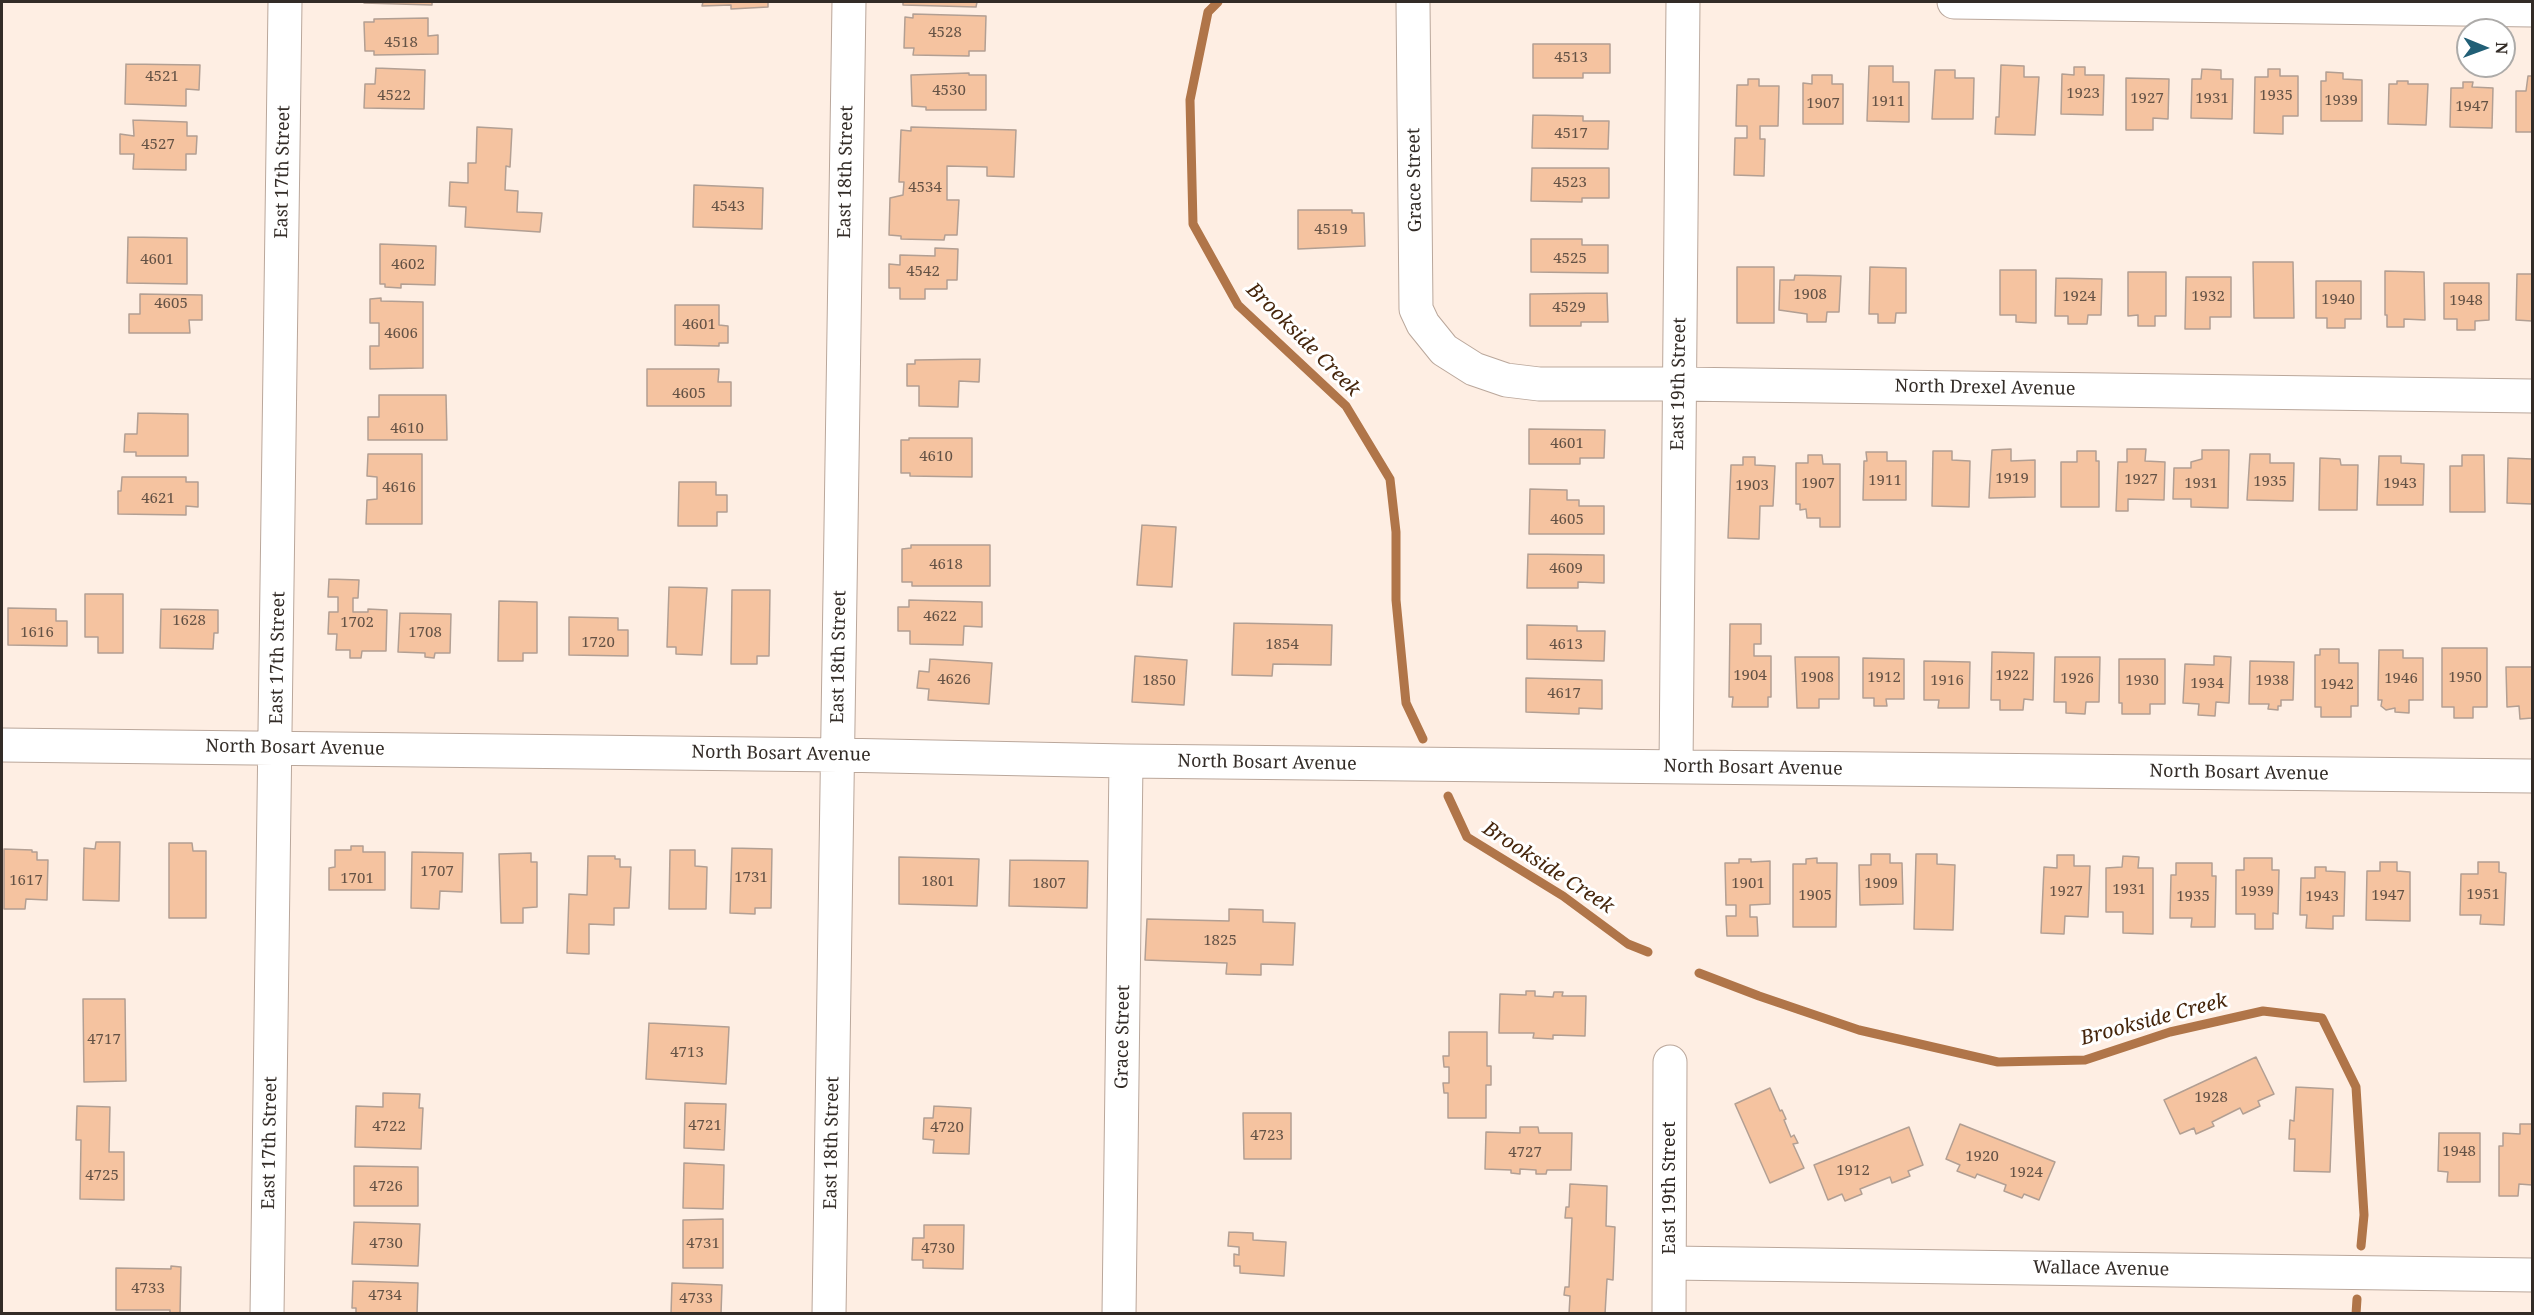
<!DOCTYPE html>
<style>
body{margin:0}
#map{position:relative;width:2534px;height:1315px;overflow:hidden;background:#feeee3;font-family:"Noto Serif",serif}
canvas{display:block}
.frame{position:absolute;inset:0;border:3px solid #332c27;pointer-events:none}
.north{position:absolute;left:2456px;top:18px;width:60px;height:60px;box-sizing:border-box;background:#fff;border:2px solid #adaba9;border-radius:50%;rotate:91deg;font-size:16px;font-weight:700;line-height:24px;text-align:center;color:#332c27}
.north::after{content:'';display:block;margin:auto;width:21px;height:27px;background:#215f76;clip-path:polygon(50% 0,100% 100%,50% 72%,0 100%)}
</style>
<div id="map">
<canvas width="2534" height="1315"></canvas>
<div class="frame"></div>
<div class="north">N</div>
</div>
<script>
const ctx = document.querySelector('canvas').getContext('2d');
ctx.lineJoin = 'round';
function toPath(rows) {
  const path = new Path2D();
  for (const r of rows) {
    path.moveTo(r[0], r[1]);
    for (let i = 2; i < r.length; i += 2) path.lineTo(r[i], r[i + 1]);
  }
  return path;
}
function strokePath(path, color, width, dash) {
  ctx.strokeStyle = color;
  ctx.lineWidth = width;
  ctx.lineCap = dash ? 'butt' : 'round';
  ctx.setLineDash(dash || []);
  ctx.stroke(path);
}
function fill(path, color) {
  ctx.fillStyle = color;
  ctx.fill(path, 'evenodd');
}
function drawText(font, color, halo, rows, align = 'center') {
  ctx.font = font + ' "Noto Serif",serif';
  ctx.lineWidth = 6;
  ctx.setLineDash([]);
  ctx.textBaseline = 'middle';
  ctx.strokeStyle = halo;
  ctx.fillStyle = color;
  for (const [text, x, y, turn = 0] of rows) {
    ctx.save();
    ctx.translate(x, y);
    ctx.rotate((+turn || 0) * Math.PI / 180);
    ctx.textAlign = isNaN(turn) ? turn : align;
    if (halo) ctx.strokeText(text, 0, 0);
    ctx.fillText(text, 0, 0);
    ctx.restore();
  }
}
const stream = toPath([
 [1218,2,1208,12,1190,100,1193,224,1238,305,1346,406,1390,479,1396,532,1396,600,1406,703,1423,739],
 [1448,796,1467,837,1563,896,1628,944,1648,952],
 [1699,973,1759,996,1859,1030,1998,1062,2085,1060,2170,1032,2263,1011,2322,1018,2356,1087,2364,1215,2361,1246],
 [2356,1314,2357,1299]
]);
const building = toPath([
 [364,2,432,2,432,5,364,3,364,2],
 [703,2,768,2,768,7,731,9,731,5,702,6,703,2],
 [903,2,977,2,976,7,903,5,903,2],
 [913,14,986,16,985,51,969,51,969,56,913,55,914,48,904,48,905,17,913,18,913,14],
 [428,18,428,36,438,35,438,54,374,55,374,51,365,51,364,22,374,22,374,19,428,18],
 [1533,44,1610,44,1610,73,1583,73,1583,78,1533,78,1533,44],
 [126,64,200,65,199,90,186,89,186,106,125,104,126,64],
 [2001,65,2024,66,2024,77,2039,77,2035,135,1995,134,1996,117,1999,117,2001,65],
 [1869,66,1893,66,1893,82,1909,82,1909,122,1867,121,1869,66],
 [2074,67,2085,67,2085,75,2104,75,2103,115,2061,114,2062,74,2074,75,2074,67],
 [376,68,425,70,424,109,364,108,365,84,375,84,376,68],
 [2202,69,2221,70,2221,79,2233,79,2232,119,2191,118,2192,79,2201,79,2202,69],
 [2268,69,2280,69,2280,76,2298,76,2298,116,2283,116,2283,134,2254,133,2255,77,2268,77,2268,69],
 [1935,70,1955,70,1955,78,1974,78,1973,119,1932,119,1935,70],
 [2326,72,2343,73,2343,79,2362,80,2362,121,2321,121,2321,81,2326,81,2326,72],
 [969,73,969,75,986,75,986,110,926,110,926,107,912,106,911,75,969,73],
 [1812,75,1832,75,1832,84,1843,84,1843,124,1803,124,1803,83,1812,84,1812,75],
 [2528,76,2532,76,2532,132,2516,132,2516,91,2526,91,2528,76],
 [2126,78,2169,79,2168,119,2153,118,2153,130,2126,130,2126,78],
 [1748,79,1759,79,1759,86,1779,86,1778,126,1760,126,1760,139,1765,139,1764,176,1734,175,1735,138,1747,138,1747,126,1736,126,1737,85,1748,85,1748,79],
 [2397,81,2408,81,2408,84,2428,84,2426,125,2388,124,2389,84,2397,84,2397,81],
 [2463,82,2473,82,2472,87,2493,88,2492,128,2450,127,2451,88,2463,88,2463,82],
 [1533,115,1583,116,1583,121,1609,121,1608,149,1532,148,1533,115],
 [133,120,187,122,187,136,197,136,196,154,186,154,186,170,133,169,134,154,120,154,120,134,134,136,133,120],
 [477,127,512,129,510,167,506,166,505,190,518,191,517,212,542,213,540,232,465,227,466,207,449,206,450,182,468,183,468,163,476,163,477,127],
 [911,127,1016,130,1014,177,987,176,987,167,947,166,947,200,959,200,957,235,945,235,944,240,901,239,901,236,889,235,890,198,903,195,904,182,899,182,901,130,911,131,911,127],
 [1532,168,1609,168,1609,198,1582,198,1582,202,1531,201,1532,168],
 [694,185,763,188,762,229,693,227,694,185],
 [1298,210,1352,210,1352,213,1364,213,1365,246,1298,249,1298,210],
 [128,237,187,238,187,284,127,283,128,237],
 [1531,239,1582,239,1582,245,1608,245,1608,273,1531,272,1531,239],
 [380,244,436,246,435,285,401,284,401,288,385,287,385,284,380,284,380,244],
 [935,248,958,249,957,280,947,280,947,289,925,289,925,299,900,299,900,288,889,288,889,264,900,265,900,255,935,256,935,248],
 [2253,262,2293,262,2294,318,2254,318,2253,262],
 [1737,267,1774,267,1774,323,1737,323,1737,267],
 [1870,267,1906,268,1906,313,1896,313,1895,323,1878,323,1878,314,1869,314,1870,267],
 [2000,270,2036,270,2036,323,2016,322,2016,315,2000,315,2000,270],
 [2385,271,2424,272,2425,320,2404,319,2404,327,2387,327,2387,315,2385,315,2385,271],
 [2128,272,2166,272,2166,316,2155,316,2155,326,2138,326,2138,315,2128,316,2128,272],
 [2517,274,2532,274,2532,321,2516,320,2517,274],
 [1795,275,1841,276,1839,312,1827,312,1826,322,1807,322,1807,314,1779,310,1780,280,1794,280,1795,275],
 [2186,277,2231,277,2231,317,2210,317,2210,329,2185,329,2186,277],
 [2056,278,2102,279,2101,315,2088,315,2087,324,2068,324,2068,316,2055,316,2056,278],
 [2316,281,2361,281,2361,319,2345,319,2345,328,2327,328,2327,318,2316,318,2316,281],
 [2444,283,2489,283,2489,320,2475,321,2475,330,2457,330,2457,319,2444,319,2444,283],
 [1607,293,1608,322,1581,322,1581,326,1530,326,1530,294,1607,293],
 [140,294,202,295,202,320,189,320,190,333,129,333,129,314,140,314,140,294],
 [381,298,381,301,423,302,423,368,370,369,370,346,379,346,379,323,370,323,370,299,381,298],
 [675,305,719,305,719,325,728,326,728,343,719,343,719,346,675,345,675,305],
 [980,359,979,382,959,381,958,407,919,406,919,386,907,386,907,364,915,364,915,360,980,359],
 [647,369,719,369,718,382,731,382,731,406,647,406,647,369],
 [379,395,446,395,447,440,368,440,368,417,379,417,379,395],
 [138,413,188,414,188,456,136,456,136,452,124,452,125,434,137,434,138,413],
 [1529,429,1605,430,1604,458,1580,458,1580,464,1529,464,1529,429],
 [909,438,972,438,972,477,910,476,910,473,901,473,901,440,909,440,909,438],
 [2011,449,2011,461,2035,460,2035,497,1989,498,1992,450,2011,449],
 [2127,449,2146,449,2145,461,2165,462,2164,500,2128,499,2128,511,2116,511,2118,462,2127,462,2127,449],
 [2202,450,2229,450,2228,508,2191,507,2191,499,2173,499,2174,468,2191,468,2191,462,2202,459,2202,450],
 [1933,451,1952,451,1952,460,1970,461,1969,507,1932,506,1933,451],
 [2077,451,2096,451,2096,461,2099,461,2099,507,2061,507,2061,462,2077,462,2077,451],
 [1866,452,1887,452,1887,461,1906,461,1906,500,1863,500,1864,461,1867,461,1866,452],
 [368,454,422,454,422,524,366,524,367,500,377,499,377,477,367,476,368,454],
 [2250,454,2270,454,2270,463,2294,463,2293,501,2247,500,2250,454],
 [1808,455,1822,455,1823,464,1840,464,1840,527,1820,527,1820,518,1807,518,1806,509,1800,510,1800,504,1796,504,1796,463,1808,463,1808,455],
 [2462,455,2484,455,2485,512,2450,512,2450,466,2462,466,2462,455],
 [2379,456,2401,456,2401,463,2424,464,2423,505,2377,505,2379,456],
 [1743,457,1755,457,1755,465,1775,466,1773,506,1760,506,1759,539,1728,538,1731,465,1743,465,1743,457],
 [2320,458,2340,459,2341,465,2358,465,2357,510,2319,510,2320,458],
 [2508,458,2532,459,2532,504,2507,503,2508,458],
 [122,477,186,477,186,482,198,482,198,507,186,506,186,515,118,514,118,491,121,491,122,477],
 [679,482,716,482,716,495,727,495,727,512,717,512,717,526,678,526,679,482],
 [1530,489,1567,490,1567,500,1579,500,1579,506,1604,506,1604,534,1529,534,1530,489],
 [1142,525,1176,527,1172,587,1137,585,1142,525],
 [911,545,990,545,990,586,912,586,912,582,902,582,902,549,911,548,911,545],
 [1528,554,1604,555,1604,583,1578,582,1578,588,1527,588,1528,554],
 [329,579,359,580,358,598,353,598,353,612,368,612,368,609,387,610,386,651,362,651,361,658,350,658,350,650,336,650,337,634,328,634,329,612,338,612,338,597,328,597,329,579],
 [669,587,707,588,702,655,676,654,676,647,667,647,669,587],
 [732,590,770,590,769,656,757,656,757,664,731,664,732,590],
 [85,594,123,594,123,653,98,653,98,637,85,637,85,594],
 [909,600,982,602,982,627,964,626,963,645,910,644,910,631,898,631,898,607,909,607,909,600],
 [499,601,537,602,537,653,523,653,523,661,498,661,499,601],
 [8,608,56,609,56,621,67,621,67,646,8,645,8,608],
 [161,609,218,610,218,633,214,633,213,649,160,648,161,609],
 [400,613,451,614,450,653,435,653,434,658,425,657,425,653,398,652,400,613],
 [569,617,618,618,618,630,628,630,628,656,569,655,569,617],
 [1234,623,1332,625,1331,665,1273,664,1272,676,1232,675,1234,623],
 [1730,624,1761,624,1761,644,1754,644,1754,656,1771,656,1771,697,1768,697,1768,707,1732,707,1733,697,1729,697,1730,624],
 [1527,625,1577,626,1577,631,1605,631,1604,661,1527,659,1527,625],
 [2442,648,2487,648,2487,707,2473,707,2473,718,2454,718,2454,707,2442,707,2442,648],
 [2320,649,2339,649,2339,663,2358,663,2358,706,2351,706,2351,717,2321,717,2321,707,2315,707,2315,655,2320,655,2320,649],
 [2379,650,2403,650,2403,658,2423,658,2423,700,2409,700,2409,713,2395,712,2395,708,2386,710,2381,706,2382,700,2378,700,2379,650],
 [1992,652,2034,653,2033,700,2024,699,2023,710,2000,710,2000,700,1991,700,1992,652],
 [1135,656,1187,660,1184,705,1132,702,1135,656],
 [2214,656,2231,657,2229,703,2216,702,2215,716,2198,715,2199,704,2183,703,2185,664,2214,665,2214,656],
 [1795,657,1839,657,1839,699,1819,699,1819,708,1797,708,1795,657],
 [2055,657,2100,657,2099,702,2086,702,2085,714,2066,713,2066,702,2054,702,2055,657],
 [1863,658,1904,659,1904,699,1886,699,1887,706,1874,706,1874,698,1863,698,1863,658],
 [930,659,992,663,989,704,928,700,929,689,917,688,919,671,929,672,930,659],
 [2119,659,2165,659,2165,704,2150,704,2150,714,2122,714,2122,703,2119,703,2119,659],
 [1924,661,1970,662,1969,708,1938,708,1939,700,1924,700,1924,661],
 [2250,661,2294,662,2293,700,2281,700,2281,706,2278,706,2278,710,2268,709,2269,704,2249,704,2250,661],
 [2506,667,2532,667,2532,718,2520,719,2519,706,2507,707,2506,667],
 [1526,678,1602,680,1602,709,1579,708,1579,714,1526,712,1526,678],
 [96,842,120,842,119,901,83,900,84,848,95,849,96,842],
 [169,843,192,843,193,851,206,851,206,918,169,918,169,843],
 [351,846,363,846,363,852,385,852,385,890,329,890,329,868,335,867,335,850,351,850,351,846],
 [732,848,772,849,771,908,755,908,755,914,730,913,732,848],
 [4,849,32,850,32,852,37,852,37,860,48,860,47,900,26,899,25,909,4,909,4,849],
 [670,850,695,850,695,866,707,867,706,909,669,909,670,850],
 [412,852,463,853,462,892,440,891,439,909,411,908,412,852],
 [531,853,531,862,537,862,537,907,523,908,523,923,501,923,499,854,531,853],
 [1871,854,1890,854,1890,863,1902,863,1903,904,1860,905,1859,865,1871,865,1871,854],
 [1916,854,1937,854,1937,864,1955,865,1953,930,1914,929,1916,854],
 [2057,855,2074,855,2074,866,2090,866,2088,917,2065,916,2064,934,2041,933,2044,867,2057,868,2057,855],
 [588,856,615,856,615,859,620,859,620,867,631,867,629,908,614,908,614,925,589,924,589,954,567,953,569,894,587,895,588,856],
 [2123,856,2139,857,2138,868,2153,868,2153,934,2123,933,2123,912,2106,912,2106,868,2122,867,2123,856],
 [899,857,979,859,977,906,899,904,899,857],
 [1817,858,1817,863,1837,863,1836,927,1793,927,1793,864,1806,864,1806,859,1817,858],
 [2244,858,2272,858,2272,870,2279,870,2278,914,2273,913,2273,929,2255,929,2255,914,2236,914,2236,870,2244,870,2244,858],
 [1739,859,1751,859,1751,862,1770,861,1770,904,1750,905,1750,917,1757,917,1758,936,1727,936,1726,916,1736,916,1736,905,1726,905,1725,863,1739,863,1739,859],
 [1010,860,1088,861,1087,908,1009,906,1010,860],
 [2380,862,2397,862,2397,871,2410,872,2410,921,2366,920,2367,871,2380,871,2380,862],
 [2478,862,2499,862,2499,872,2506,873,2504,925,2480,924,2481,915,2460,915,2461,874,2478,874,2478,862],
 [2176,863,2212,863,2212,876,2216,876,2215,927,2191,927,2192,918,2170,918,2171,875,2176,875,2176,863],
 [2315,867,2326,867,2326,871,2345,872,2344,916,2333,916,2333,929,2306,928,2307,915,2300,915,2301,878,2315,878,2315,867],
 [1229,909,1263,910,1263,922,1295,923,1293,965,1261,964,1261,975,1226,974,1227,963,1145,960,1147,919,1229,921,1229,909],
 [1526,991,1535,991,1535,996,1553,997,1554,992,1563,992,1562,996,1586,996,1585,1036,1553,1035,1553,1039,1533,1038,1534,1033,1499,1033,1500,994,1526,995,1526,991],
 [83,999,125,999,126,1081,84,1082,83,999],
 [649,1023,729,1027,726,1084,646,1079,649,1023],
 [1449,1032,1487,1032,1487,1066,1491,1066,1491,1085,1486,1085,1486,1118,1448,1118,1448,1093,1444,1093,1443,1083,1449,1083,1449,1067,1444,1067,1443,1056,1449,1056,1449,1032],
 [2256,1057,2274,1094,2258,1101,2260,1106,2243,1114,2240,1108,2212,1122,2214,1126,2196,1134,2194,1128,2180,1134,2164,1100,2256,1057],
 [2296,1087,2333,1089,2330,1172,2294,1171,2295,1139,2289,1139,2290,1120,2294,1121,2296,1087],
 [1770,1088,1780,1111,1782,1110,1786,1119,1784,1120,1791,1137,1794,1135,1798,1143,1793,1144,1804,1168,1770,1183,1735,1104,1770,1088],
 [383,1093,420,1094,419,1108,423,1108,421,1149,355,1147,356,1106,383,1107,383,1093],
 [685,1103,726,1104,724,1150,684,1148,685,1103],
 [77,1106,110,1107,109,1152,124,1152,124,1200,80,1199,81,1140,76,1140,77,1106],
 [934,1106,971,1108,969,1154,933,1153,934,1140,923,1139,924,1118,933,1118,934,1106],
 [1243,1113,1291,1113,1291,1159,1244,1159,1243,1113],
 [1960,1124,2055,1162,2039,1200,2024,1194,2022,1198,2004,1191,2006,1185,1977,1174,1975,1178,1957,1171,1960,1165,1946,1159,1960,1124],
 [2520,1124,2532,1124,2532,1185,2519,1184,2518,1196,2499,1196,2499,1146,2503,1146,2503,1133,2520,1134,2520,1124],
 [1520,1127,1538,1127,1539,1133,1572,1133,1571,1170,1547,1170,1546,1174,1536,1174,1536,1170,1520,1169,1520,1174,1511,1173,1511,1170,1485,1169,1486,1132,1520,1133,1520,1127],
 [1909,1127,1923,1165,1908,1171,1910,1176,1892,1183,1890,1177,1860,1189,1862,1194,1845,1201,1842,1194,1828,1200,1814,1165,1909,1127],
 [2439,1133,2480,1133,2480,1182,2447,1182,2448,1172,2438,1171,2439,1133],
 [684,1163,724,1165,723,1209,683,1208,684,1163],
 [354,1166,418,1167,418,1206,354,1206,354,1166],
 [1570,1184,1607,1186,1606,1226,1615,1227,1613,1280,1607,1279,1605,1314,1569,1314,1570,1296,1564,1295,1565,1287,1569,1287,1572,1218,1565,1218,1566,1207,1569,1207,1570,1184],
 [723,1219,723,1268,683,1268,683,1220,723,1219],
 [354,1222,420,1224,418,1266,352,1264,354,1222],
 [924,1225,964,1225,963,1269,923,1268,923,1260,912,1260,913,1238,924,1238,924,1225],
 [1229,1232,1253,1233,1253,1240,1286,1242,1284,1276,1240,1273,1240,1266,1234,1266,1234,1254,1239,1255,1239,1247,1228,1246,1229,1232],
 [171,1266,181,1267,180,1313,170,1313,170,1310,116,1310,116,1268,171,1269,171,1266],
 [353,1281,418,1283,417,1314,356,1314,356,1308,352,1308,353,1281],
 [672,1283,722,1285,721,1314,671,1314,672,1283]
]);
const minor = toPath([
 [1413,2,1416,309,1423,324,1444,350,1474,369,1506,380,1539,384,1679,384,2532,396],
 [1954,2,2532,10],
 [2,745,838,755,1126,761,2532,776],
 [1676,767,1683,2],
 [1670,1263,2532,1275],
 [267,1314,285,2],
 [829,1314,849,2],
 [1119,1314,1126,761],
 [1669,1314,1670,1062]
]);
const numberNames = [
 ["4528",945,33],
 ["4518",401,43],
 ["4513",1571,58],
 ["4521",162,77],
 ["4530",949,91],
 ["1923",2083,94],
 ["4522",394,96],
 ["1935",2276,96],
 ["1927",2147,99],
 ["1931",2212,99],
 ["1939",2341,101],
 ["1911",1888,102],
 ["1907",1823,104],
 ["1947",2472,107],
 ["4517",1571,134],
 ["4527",158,145],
 ["4523",1570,183],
 ["4534",925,188],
 ["4543",728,207],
 ["4519",1331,230],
 ["4525",1570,259],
 ["4601",157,260],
 ["4602",408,265],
 ["4542",923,272],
 ["1908",1810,295],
 ["1924",2079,297],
 ["1932",2208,297],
 ["1940",2338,300],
 ["1948",2466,301],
 ["4605",171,304],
 ["4529",1569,308],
 ["4601",699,325],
 ["4606",401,334],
 ["4605",689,394],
 ["4610",407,429],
 ["4601",1567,444],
 ["4610",936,457],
 ["1919",2012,479],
 ["1927",2141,480],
 ["1911",1885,481],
 ["1935",2270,482],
 ["1907",1818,484],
 ["1931",2201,484],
 ["1943",2400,484],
 ["1903",1752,486],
 ["4616",399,488],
 ["4621",158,499],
 ["4605",1567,520],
 ["4618",946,565],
 ["4609",1566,569],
 ["4622",940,617],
 ["1628",189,621],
 ["1702",357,623],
 ["1616",37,633],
 ["1708",425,633],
 ["1720",598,643],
 ["1854",1282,645],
 ["4613",1566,645],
 ["1904",1750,676],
 ["1922",2012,676],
 ["1908",1817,678],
 ["1912",1884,678],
 ["1950",2465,678],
 ["1926",2077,679],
 ["1946",2401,679],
 ["4626",954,680],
 ["1850",1159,681],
 ["1916",1947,681],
 ["1930",2142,681],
 ["1938",2272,681],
 ["1934",2207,684],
 ["1942",2337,685],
 ["4617",1564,694],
 ["1707",437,872],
 ["1731",751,878],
 ["1701",357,879],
 ["1617",26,881],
 ["1801",938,882],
 ["1807",1049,884],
 ["1901",1748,884],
 ["1909",1881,884],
 ["1931",2129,890],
 ["1927",2066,892],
 ["1939",2257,892],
 ["1951",2483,895],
 ["1905",1815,896],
 ["1947",2388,896],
 ["1935",2193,897],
 ["1943",2322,897],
 ["1825",1220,941],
 ["4717",104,1040],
 ["4713",687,1053],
 ["1928",2211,1098],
 ["4721",705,1126],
 ["4722",389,1127],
 ["4720",947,1128],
 ["4723",1267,1136],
 ["1948",2459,1152],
 ["4727",1525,1153],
 ["1920",1982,1157],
 ["1912",1853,1171],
 ["1924",2026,1173],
 ["4725",102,1176],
 ["4726",386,1187],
 ["4730",386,1244],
 ["4731",703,1244],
 ["4730",938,1249],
 ["4733",148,1289],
 ["4734",385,1296],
 ["4733",696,1299]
];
const streetNames = [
 ["East 17th Street",283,172,-89],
 ["East 18th Street",846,172,-89],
 ["Grace Street",1415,180,-91],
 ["East 19th Street",1679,384,-89],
 ["North Drexel Avenue",1985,388,1],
 ["East 18th Street",839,657,-89],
 ["East 17th Street",278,658,-89],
 ["North Bosart Avenue",295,748,1],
 ["North Bosart Avenue",781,754,1],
 ["North Bosart Avenue",1267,763,1],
 ["North Bosart Avenue",1753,768,1],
 ["North Bosart Avenue",2239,773,1],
 ["Grace Street",1123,1037,-89],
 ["East 17th Street",270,1143,-89],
 ["East 18th Street",832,1143,-89],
 ["East 19th Street",1670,1188,-90],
 ["Wallace Avenue",2101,1269,1]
];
const waterNames = [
 ["Brookside Creek",1303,340,45],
 ["Brookside Creek",1548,868,33],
 ["Brookside Creek",2154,1020,-15]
];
strokePath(stream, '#b07549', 9);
fill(building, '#f5c3a0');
strokePath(building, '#b29f93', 1.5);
strokePath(minor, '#baa79b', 35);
strokePath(minor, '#fff', 33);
drawText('15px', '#645245', null, numberNames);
drawText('18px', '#332c27', '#fff', streetNames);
drawText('italic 20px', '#45250b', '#fff', waterNames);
</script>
